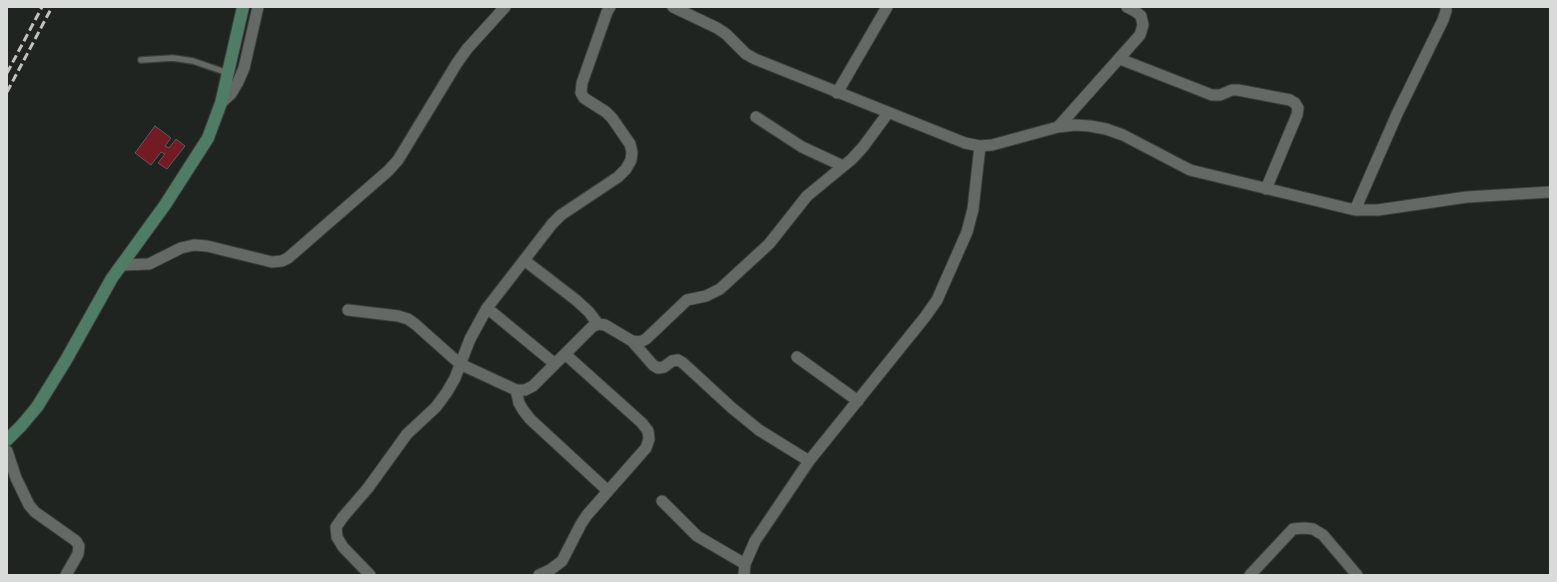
<!DOCTYPE html>
<style>
body{margin:0}
#map{position:relative;width:1557px;height:582px;overflow:hidden;background:#1f2420;font-family:"Exo 2",sans-serif}
canvas{display:block}
.frame{position:absolute;inset:0;border:8px solid #d8dbd9;pointer-events:none}
</style>
<div id="map">
<canvas width="1557" height="582"></canvas>
<div class="frame"></div>
</div>
<script>
const ctx = document.querySelector('canvas').getContext('2d');
ctx.lineJoin = 'round';
function fill(path, color) {
  ctx.fillStyle = color;
  ctx.fill(path, 'evenodd');
}
function toPath(rows) {
  const path = new Path2D();
  for (const r of rows) {
    path.moveTo(r[0], r[1]);
    for (let i = 2; i < r.length; i += 2) path.lineTo(r[i], r[i + 1]);
  }
  return path;
}
function strokePath(path, color, width, dash) {
  ctx.strokeStyle = color;
  ctx.lineWidth = width;
  ctx.lineCap = dash ? 'butt' : 'round';
  ctx.setLineDash(dash || []);
  ctx.stroke(path);
}
const building = toPath([
 [155,126,171,138,165,146,169,148,176,139,185,146,167,169,158,163,165,154,161,152,151,165,135,153,155,126]
]);
const lane = toPath([
 [141,60,173,58,193,61,228,73]
]);
const street = toPath([
 [673,7,717,28,726,34,746,54,755,59,965,143,980,146,992,145,1058,127,1075,125,1090,126,1106,129,1123,135,1190,170,1355,210,1378,210,1467,197,1550,192],
 [1120,59,1212,95,1220,95,1232,90,1238,90,1290,100,1295,103,1298,108,1297,115,1266,189],
 [837,93,887,7],
 [221,103,231,94,238,82,244,68,258,7],
 [756,117,802,147,843,166],
 [1058,127,1140,35,1143,25,1141,16,1135,11,1127,7],
 [1355,210,1397,114,1443,20,1446,11,1446,7],
 [524,260,576,300,589,312,598,324],
 [122,265,149,264,181,248,194,245,207,246,272,262,282,261,288,258,388,171,398,160,457,63,467,49,505,7],
 [487,308,555,364],
 [348,310,398,316,408,319,415,324,460,364,516,390,525,390,533,386,592,327,598,324,605,325,632,341,640,342,646,339,687,300,706,296,720,289,769,244,807,196,852,159,863,147,888,113],
 [632,341,653,365,658,368,664,367,672,361,678,360,683,363,732,408,759,430,809,461],
 [797,357,858,401],
 [516,390,519,403,523,410,530,419,608,491],
 [7,451,16,478,29,505,35,512,76,541,79,546,78,554,66,575],
 [662,501,697,536,745,564],
 [370,575,343,547,337,537,336,527,343,517,368,488,407,434,436,407,447,392,455,378,470,339,487,308,552,224,561,215,618,177,626,169,631,160,632,152,630,144,612,118,606,112,584,98,581,93,582,83,607,12,610,7],
 [539,575,550,570,562,561,581,524,587,515,646,448,649,439,648,431,642,423,565,354],
 [744,575,745,564,755,541,809,461,925,317,937,300,967,232,973,209,980,146],
 [1250,575,1293,529,1304,528,1313,529,1323,535,1357,575]
]);
const secondary = toPath([
 [7,440,21,426,37,407,66,360,112,278,165,205,208,138,221,103,243,7]
]);
const rail = toPath([
 [7,73,42,7],
 [7,92,52,7]
]);
fill(building, '#741a24');
strokePath(building, '#615a5a', 1);
strokePath(lane, '#3b3e3c', 8);
strokePath(street, '#3b3e3c', 13);
strokePath(secondary, '#3b3e3c', 14);
strokePath(lane, '#646965', 5.5);
strokePath(street, '#646965', 11);
strokePath(secondary, '#4f7c64', 12);
strokePath(rail, '#c0c3c1', 3, [8, 4]);
</script>
